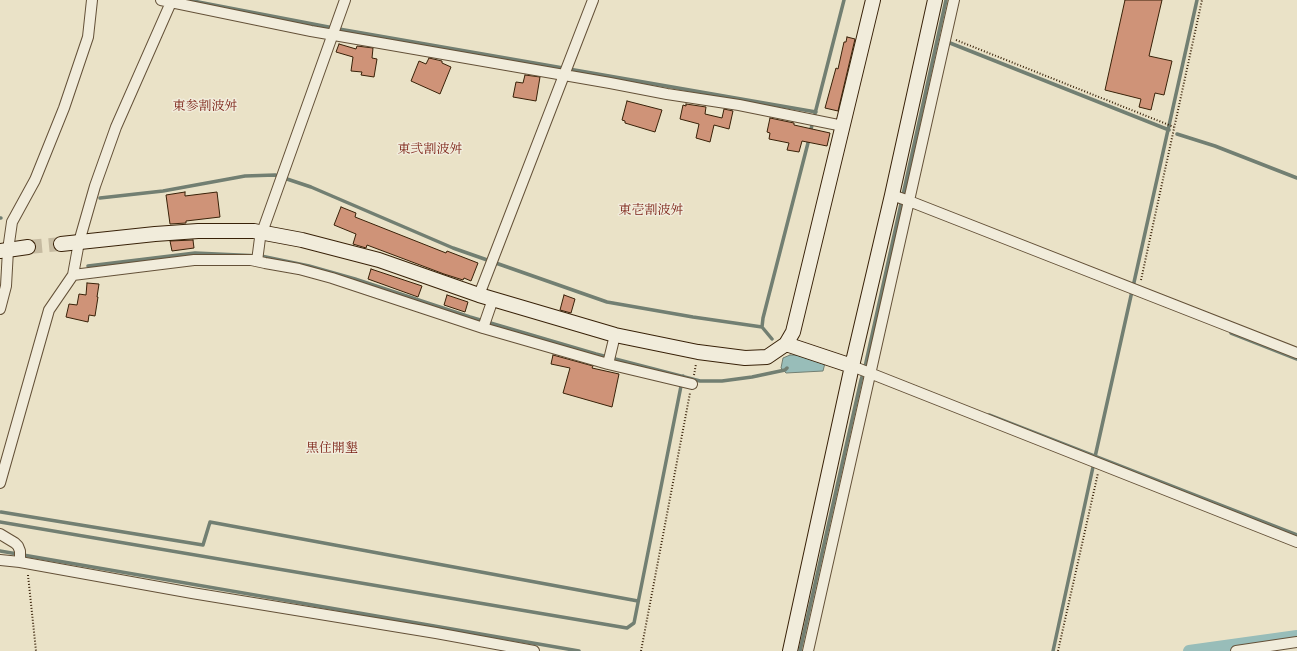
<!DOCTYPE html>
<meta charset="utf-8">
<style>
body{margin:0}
canvas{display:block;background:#eae2c7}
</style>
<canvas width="1297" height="651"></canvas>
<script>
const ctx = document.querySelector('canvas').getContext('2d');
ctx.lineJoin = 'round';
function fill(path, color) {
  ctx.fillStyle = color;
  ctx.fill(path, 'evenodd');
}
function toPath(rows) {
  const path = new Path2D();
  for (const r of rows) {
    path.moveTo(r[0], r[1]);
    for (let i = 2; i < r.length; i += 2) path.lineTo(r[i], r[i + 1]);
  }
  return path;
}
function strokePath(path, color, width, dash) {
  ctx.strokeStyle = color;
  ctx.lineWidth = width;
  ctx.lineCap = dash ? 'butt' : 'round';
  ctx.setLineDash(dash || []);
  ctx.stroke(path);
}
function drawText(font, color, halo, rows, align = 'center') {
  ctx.font = font + ' "Old Standard TT","Noto Serif JP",serif';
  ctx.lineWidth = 3;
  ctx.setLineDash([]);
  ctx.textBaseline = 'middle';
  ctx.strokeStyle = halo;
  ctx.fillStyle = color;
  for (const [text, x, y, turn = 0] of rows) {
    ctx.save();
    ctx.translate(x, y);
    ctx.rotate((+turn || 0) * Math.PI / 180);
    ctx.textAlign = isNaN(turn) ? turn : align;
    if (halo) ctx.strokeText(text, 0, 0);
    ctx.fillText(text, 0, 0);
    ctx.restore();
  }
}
const water = toPath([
 [790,355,797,355,825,363,823,371,786,373,781,368,783,358,790,355]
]);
const stream = toPath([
 [188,0,339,29,816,112],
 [950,43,1169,130],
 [810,133,844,0],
 [1177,134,1215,146,1297,178],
 [100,198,163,191,245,176,275,175,311,187,453,248,607,302,693,317,762,327],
 [0,218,1,218],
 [88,266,195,253,261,256,309,266,355,279,470,317,596,354,700,381,722,381,752,377,785,370,787,368],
 [1231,333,1297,359],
 [772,339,762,327,763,318,809,139],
 [989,415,1297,535],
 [1095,457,1197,0],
 [1,512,203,545,210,522,638,601],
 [0,522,627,628,634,623,683,376],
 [0,551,579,651],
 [800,651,861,380,865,367,946,0],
 [1053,651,1093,467]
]);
const canal = toPath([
 [1189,651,1297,636]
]);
const building = toPath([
 [1125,0,1162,0,1149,56,1172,61,1164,95,1155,93,1151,110,1139,107,1141,99,1105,90,1125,0],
 [847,37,855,39,838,111,825,108,836,68,838,69,844,42,846,42,847,37],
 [339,44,356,49,357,46,373,48,372,58,377,59,374,77,361,75,362,72,351,71,353,57,336,52,339,44],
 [429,58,442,61,442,63,451,67,440,94,411,81,419,61,426,64,429,58],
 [525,75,540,77,536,101,513,97,516,82,523,83,525,75],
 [627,101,662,110,655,132,625,123,625,121,622,120,627,101],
 [686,104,706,107,705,114,722,118,724,109,733,111,729,129,714,125,710,142,696,138,699,124,680,119,683,105,686,106,686,104],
 [770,118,794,123,794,125,830,133,827,146,802,141,799,152,787,150,789,143,769,139,770,133,767,132,770,118],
 [185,192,185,196,217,192,220,217,186,221,186,223,170,224,166,195,185,192],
 [341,207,356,213,355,217,446,253,447,251,478,263,471,281,464,278,463,280,444,274,367,245,366,248,353,244,356,234,334,225,341,207],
 [193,240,194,248,172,251,170,241,193,240],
 [371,269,422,286,418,297,368,279,371,269],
 [87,283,99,284,97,297,98,297,95,316,89,315,88,322,66,317,69,304,77,305,79,294,86,295,87,283],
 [447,295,468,302,465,312,444,305,447,295],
 [564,295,575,299,571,313,560,310,564,295],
 [553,355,593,366,592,368,619,374,612,407,563,393,570,368,551,364,553,355]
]);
const secondaryTunnel = toPath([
 [28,247,61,244]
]);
const path = toPath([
 [956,40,1174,127],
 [1141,280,1202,0],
 [694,375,696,364],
 [28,575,36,651],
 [641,651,690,393],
 [1058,651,1098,473]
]);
const street = toPath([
 [161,0,311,31,610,83,667,94,739,105,843,126],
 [892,195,909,201,1297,353],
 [257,261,260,238,345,0],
 [73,275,194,260,251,260,265,263,299,269,332,278,483,328,608,364,692,384],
 [479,295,593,0],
 [0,309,6,286,8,250,12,222,35,180,64,108,88,37,92,0],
 [483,328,493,299],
 [608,364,615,335],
 [852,366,1297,542],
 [0,483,49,310,73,275,79,242,95,186,116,127,172,0],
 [0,534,15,543,18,546,20,551,20,562],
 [0,560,20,562,192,593,436,633,534,651],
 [808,651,954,0],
 [1236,651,1297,642]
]);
const secondary = toPath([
 [61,244,155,234,198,231,254,231,302,240,379,260,479,295,615,335,698,352,745,358,767,357,786,344,852,366],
 [0,251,28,247],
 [786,344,793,332,873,0],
 [790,651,852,366,892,195,935,0]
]);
const neighbourhoodNames = [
 ["東参割波舛",205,107],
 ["東弐割波舛",430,150],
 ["東壱割波舛",651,211],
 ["黒住開墾",332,449]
];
fill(water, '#98bdb9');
strokePath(water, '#727f72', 1);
strokePath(stream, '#727f72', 3.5);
strokePath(canal, '#98bdb9', 12);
fill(building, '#cf9378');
strokePath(building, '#382108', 1);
strokePath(secondaryTunnel, '#c6bba1', 14, [14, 7]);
strokePath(street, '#645138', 12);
strokePath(secondary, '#382108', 16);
strokePath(path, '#382108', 2, [1, 2]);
strokePath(street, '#f1ecdb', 10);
strokePath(secondary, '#f1ecdb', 14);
drawText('13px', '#7a1f14', '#f1ecdb', neighbourhoodNames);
</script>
